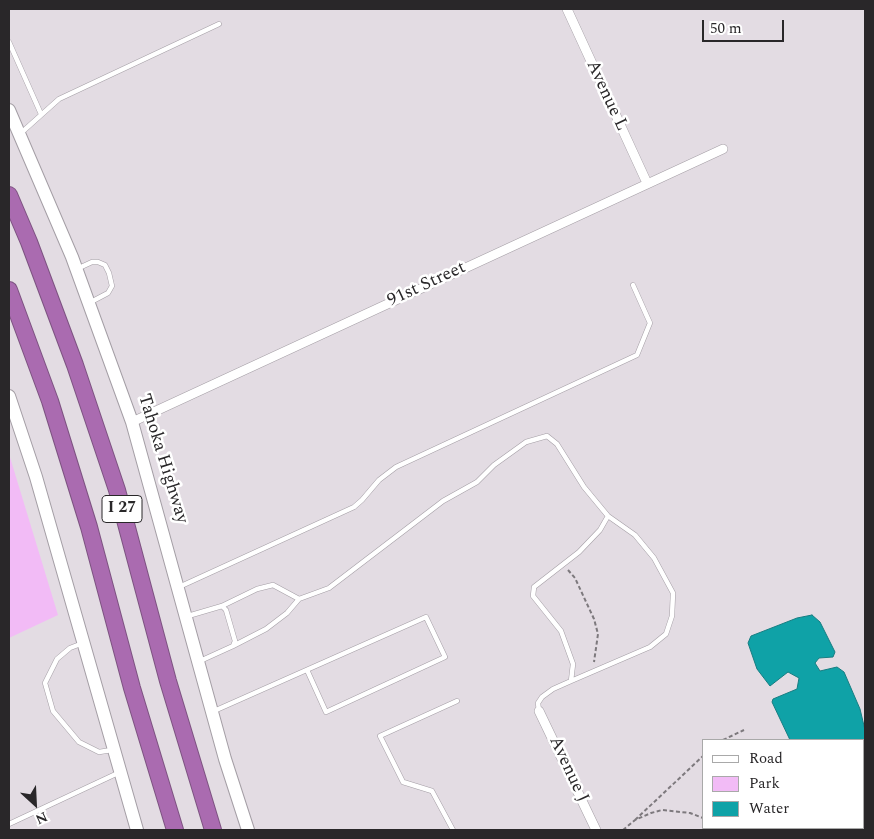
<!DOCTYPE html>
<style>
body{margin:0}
#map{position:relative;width:874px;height:839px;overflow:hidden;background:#e3dce3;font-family:Spectral,serif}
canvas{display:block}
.frame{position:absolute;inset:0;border:10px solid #292729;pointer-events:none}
.legend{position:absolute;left:702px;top:739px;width:162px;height:90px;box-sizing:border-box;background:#fff;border:1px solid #a9a9a9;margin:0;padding:6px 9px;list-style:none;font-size:15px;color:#292729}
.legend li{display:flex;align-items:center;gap:10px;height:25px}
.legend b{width:25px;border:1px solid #a9a9a9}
.north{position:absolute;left:10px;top:779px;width:50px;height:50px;-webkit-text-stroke:4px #fff;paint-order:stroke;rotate:155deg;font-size:14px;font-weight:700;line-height:20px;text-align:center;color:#292729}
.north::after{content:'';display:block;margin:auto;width:18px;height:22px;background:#292729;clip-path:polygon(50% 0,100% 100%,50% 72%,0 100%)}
.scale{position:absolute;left:702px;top:20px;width:82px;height:22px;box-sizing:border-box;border:2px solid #292729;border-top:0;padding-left:6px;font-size:15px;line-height:18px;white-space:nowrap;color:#292729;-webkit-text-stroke:4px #fff;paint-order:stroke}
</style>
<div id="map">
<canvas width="874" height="839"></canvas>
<div class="frame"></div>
<ul class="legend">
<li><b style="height:6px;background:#fff"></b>Road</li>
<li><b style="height:14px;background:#f2bbf6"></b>Park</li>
<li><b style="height:14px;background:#0fa2a7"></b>Water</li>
</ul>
<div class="north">N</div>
<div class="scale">50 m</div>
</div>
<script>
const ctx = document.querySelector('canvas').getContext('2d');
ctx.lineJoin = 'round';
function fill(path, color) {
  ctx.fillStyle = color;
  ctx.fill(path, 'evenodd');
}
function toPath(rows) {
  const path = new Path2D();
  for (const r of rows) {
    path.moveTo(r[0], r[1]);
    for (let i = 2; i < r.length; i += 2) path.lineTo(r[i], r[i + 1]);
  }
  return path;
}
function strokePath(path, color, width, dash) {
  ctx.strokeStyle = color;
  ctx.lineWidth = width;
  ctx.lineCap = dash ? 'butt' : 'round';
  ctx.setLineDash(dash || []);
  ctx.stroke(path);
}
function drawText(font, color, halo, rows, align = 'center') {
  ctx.font = font + ' Spectral,serif';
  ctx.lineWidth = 5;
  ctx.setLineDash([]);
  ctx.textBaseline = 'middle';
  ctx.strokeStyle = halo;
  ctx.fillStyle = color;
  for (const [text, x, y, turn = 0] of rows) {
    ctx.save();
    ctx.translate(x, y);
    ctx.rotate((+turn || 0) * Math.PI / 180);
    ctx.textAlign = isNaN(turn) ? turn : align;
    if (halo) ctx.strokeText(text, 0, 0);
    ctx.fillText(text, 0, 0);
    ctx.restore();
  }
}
const green = toPath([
 [9,454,58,615,9,638]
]);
const water = toPath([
 [812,615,820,622,835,652,833,657,819,658,815,663,820,671,837,667,844,672,860,709,865,730,865,751,863,752,863,740,790,740,772,702,773,699,797,689,799,678,788,672,770,686,757,669,748,643,751,636,797,618,812,615]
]);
const path = toPath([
 [568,570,575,578,594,619,598,634,594,662],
 [723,740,744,730],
 [635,820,703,756],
 [724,828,727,830],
 [623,830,635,820,651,813,662,810,690,813,703,818]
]);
const service = toPath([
 [9,42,41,114],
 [21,133,59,99,219,24],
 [79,268,92,262,98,262,105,265,109,273,112,286,108,293,89,303],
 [179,587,354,507,362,500,379,480,396,467,637,355,650,323,633,285],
 [222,606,257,589,273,585,299,599,329,588,443,501,477,482,494,465,526,442,547,436,557,444,584,487,608,516,600,530,579,552,534,587,533,596,561,631,573,664,571,681,553,689,542,697,538,703,539,711],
 [188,616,222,606,226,610,235,641,233,646,200,661],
 [83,643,70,648,57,659,45,683,53,711,79,742,99,752,112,750],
 [233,646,266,629,287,613,299,599],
 [571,681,650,647,666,634,672,616,673,593,654,558,635,535,608,516],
 [214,711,426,617,445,657,326,712,307,670],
 [9,824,118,773],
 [453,830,432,791,403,782,380,736,457,701]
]);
const minor = toPath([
 [567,9,647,183],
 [132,422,723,149],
 [539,711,596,830]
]);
const secondary = toPath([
 [9,110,72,257,132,422,225,759,248,830],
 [9,396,36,477,137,830]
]);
const motorway = toPath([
 [9,195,29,242,75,365,117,490,168,681,213,830],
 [9,290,50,401,89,527,132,688,175,830]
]);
const shields = [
 [122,509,40]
];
const shieldNames = [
 ["I 27",122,509]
];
const streetNames = [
 ["Avenue L",606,96,65],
 ["91st Street",427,285,-25],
 ["Tahoka Highway",162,459,73],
 ["Avenue J",568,770,65]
];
fill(green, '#f2bbf6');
fill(water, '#0fa2a7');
strokePath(water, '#177d81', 1);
strokePath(service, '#a49ea5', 5.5);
strokePath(minor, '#a49ea5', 10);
strokePath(secondary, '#a49ea5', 14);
strokePath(motorway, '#7d5381', 18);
strokePath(path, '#7d797d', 2, [4, 2.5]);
strokePath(service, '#fff', 4.5);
strokePath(minor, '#fff', 9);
strokePath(secondary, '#fff', 12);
strokePath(motorway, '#aa6bb0', 16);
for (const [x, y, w] of shields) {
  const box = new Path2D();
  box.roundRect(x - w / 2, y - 13.5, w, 27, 4);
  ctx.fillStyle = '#fff';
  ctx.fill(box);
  strokePath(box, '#292729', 1);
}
drawText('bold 16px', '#292729', null, shieldNames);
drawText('18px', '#292729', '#fff', streetNames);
</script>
